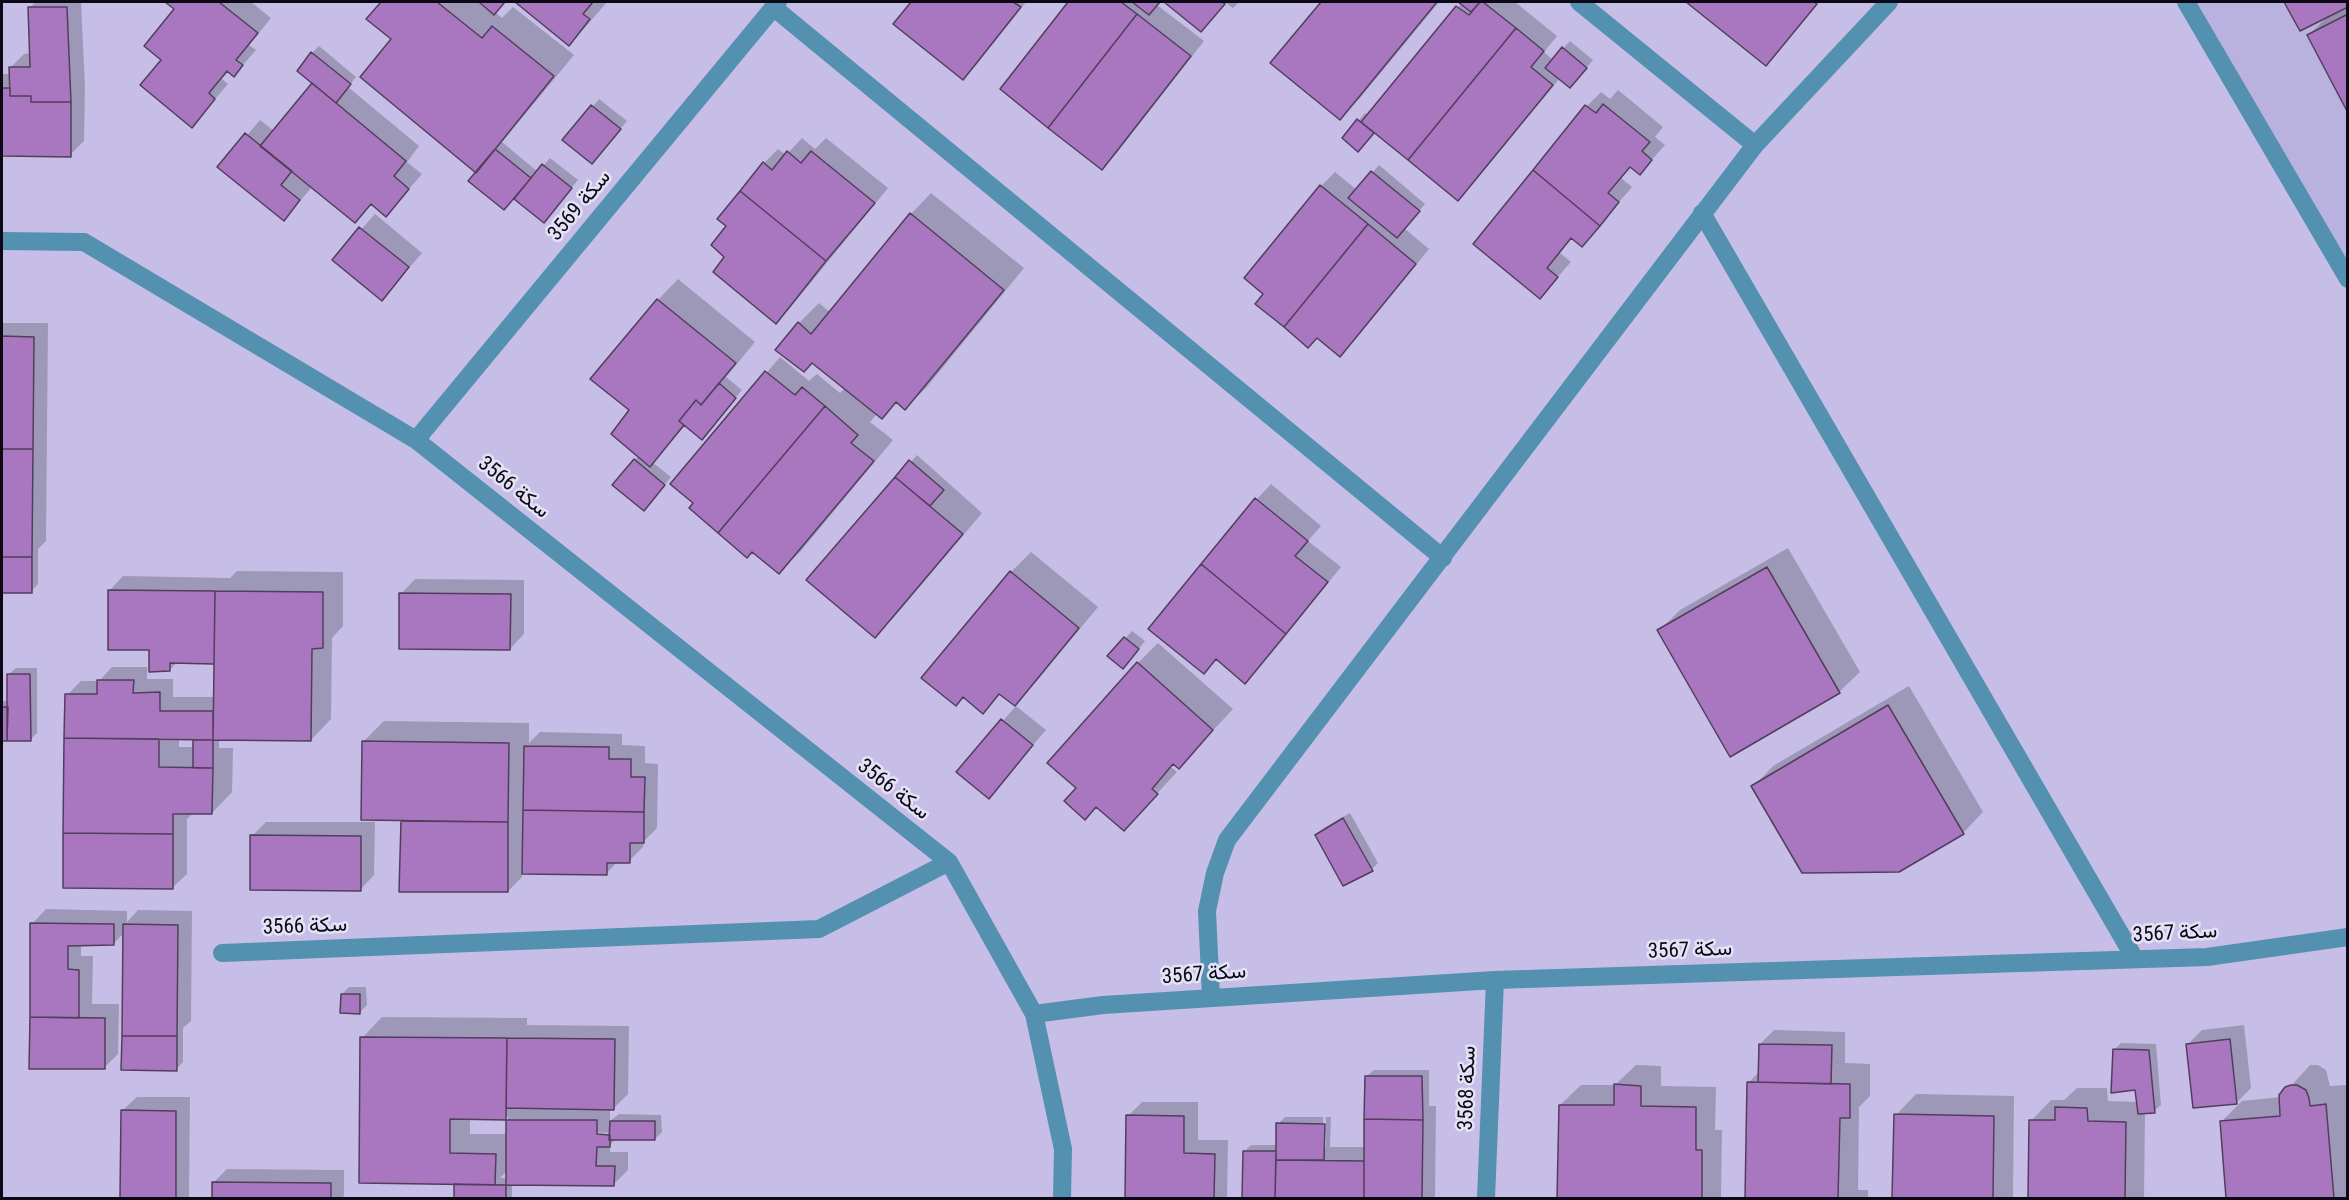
<!DOCTYPE html>
<meta charset="utf-8">
<style>
body{margin:0}
#map{position:relative;width:2349px;height:1200px;overflow:hidden;background:#c6bee6;font-family:"Roboto Condensed",sans-serif}
canvas{display:block}
.frame{position:absolute;inset:0;border:3px solid #0c0916;pointer-events:none}
</style>
<div id="map">
<canvas width="2349" height="1200"></canvas>
<div class="frame"></div>
</div>
<script>
const ctx = document.querySelector('canvas').getContext('2d');
ctx.lineJoin = 'round';
function fill(path, color) {
  ctx.fillStyle = color;
  ctx.fill(path, 'evenodd');
}
function toPath(rows) {
  const path = new Path2D();
  for (const r of rows) {
    path.moveTo(r[0], r[1]);
    for (let i = 2; i < r.length; i += 2) path.lineTo(r[i], r[i + 1]);
  }
  return path;
}
function strokePath(path, color, width, dash) {
  ctx.strokeStyle = color;
  ctx.lineWidth = width;
  ctx.lineCap = dash ? 'butt' : 'round';
  ctx.setLineDash(dash || []);
  ctx.stroke(path);
}
function drawText(font, color, halo, rows, align = 'center') {
  ctx.font = font + ' "Roboto Condensed",Vazirmatn,sans-serif';
  ctx.lineWidth = 5;
  ctx.setLineDash([]);
  ctx.textBaseline = 'middle';
  ctx.strokeStyle = halo;
  ctx.fillStyle = color;
  for (const [text, x, y, turn = 0] of rows) {
    ctx.save();
    ctx.translate(x, y);
    ctx.rotate((+turn || 0) * Math.PI / 180);
    ctx.textAlign = isNaN(turn) ? turn : align;
    if (halo) ctx.strokeText(text, 0, 0);
    ctx.fillText(text, 0, 0);
    ctx.restore();
  }
}
const built = toPath([
 [2186,2,2347,2,2347,281]
]);
const shadow = toPath([
 [36,2,81,2,85,87,84,141,70,155,2,154,2,74,11,74,10,68,24,54,31,53,30,7],
 [168,2,251,2,271,18,249,45,256,50,234,75,229,71,222,79,228,84,192,126,163,60,177,9],
 [383,2,505,2,495,12,502,18,513,7,574,55,502,142,538,172,550,158,578,180,544,221,515,197,478,172,393,39,368,19],
 [517,2,607,2,589,23,569,44],
 [913,2,1026,2,977,64,963,78,895,24],
 [1070,2,1159,2,1157,5,1204,41,1116,154,1102,168,1002,89],
 [1166,2,1239,2,1233,8,1226,3,1201,30],
 [1323,2,1439,2,1360,98,1339,118,1272,63],
 [1460,2,1515,2,1557,36,1544,52,1553,60,1570,41,1593,60,1577,79,1560,78,1472,185,1458,199,1375,131,1365,143,1344,138,1365,113,1369,116,1462,3],
 [1688,2,1819,2,1765,64],
 [2286,2,2348,2,2348,110,2309,35,2328,16,2300,29],
 [319,46,356,77,348,87,419,146,407,162,422,174,386,215,372,204,355,221,313,186,284,219,220,167,260,120,274,131,314,83,312,53],
 [1618,90,1663,127,1655,137,1665,145,1640,173,1631,166,1621,178,1632,187,1582,245,1573,237,1560,253,1571,262,1540,297,1587,106,1601,92,1610,99],
 [599,99,627,121,598,155,564,140],
 [802,138,815,149,826,138,888,188,790,308,776,322,726,257,728,226,764,163,778,149,786,155],
 [1379,165,1425,204,1404,228,1429,249,1354,341,1340,355,1265,294,1321,186,1335,172,1357,190],
 [931,193,1024,268,926,388,905,408,897,401,881,417,877,414,870,422,893,440,800,552,779,572,672,484,780,357,809,381,817,374,840,393,845,388,799,323,819,303,831,313,911,214],
 [375,214,422,253,382,299,334,260],
 [678,279,755,342,726,377,742,390,708,431,686,425,652,462,671,477,650,502,635,460,639,455,631,410,658,300],
 [2,323,48,323,46,541,38,549,38,584,31,591,2,591],
 [917,455,982,513,895,616,875,636,808,579],
 [1271,484,1321,526,1308,541,1341,567,1259,668,1245,682,1218,658,1203,672,1150,628,1257,499],
 [1788,548,1860,672,1839,692,1659,631,1680,610],
 [1031,552,1098,607,1035,683,1015,704,1001,693,983,712,964,696,956,704,1011,572],
 [237,571,343,572,343,626,332,638,331,719,311,740,219,738,219,748,233,748,232,792,212,813,193,813,187,819,187,874,172,888,67,695,81,681,99,681,112,667,147,667,147,679,173,679,173,697,215,697,215,660,213,662,178,662,169,670,150,649,109,591,123,576,230,578],
 [179,738,194,738,194,747,179,747],
 [415,579,524,580,524,634,510,649,401,594],
 [1132,631,1145,641,1130,660,1110,656],
 [1158,643,1233,709,1179,767,1174,763,1171,767,1177,772,1124,829,1078,788,1138,663],
 [16,668,37,668,37,733,30,740,2,739,2,701,9,701,9,674],
 [1909,686,1983,812,1963,833,1753,787,1773,766],
 [1016,706,1046,730,988,797,958,772],
 [384,721,529,723,529,743,540,732,622,734,622,745,645,746,645,763,658,764,657,828,644,841,643,847,629,861,618,861,606,874,522,872,522,877,508,891,402,821,405,819,364,741],
 [1350,813,1378,863,1372,869,1317,835,1324,828],
 [266,822,375,822,374,875,360,890,252,836],
 [46,909,127,911,127,922,138,910,192,911,191,1021,183,1028,183,1062,176,1069,124,933,113,944,81,945,81,956,93,956,92,1004,119,1004,118,1054,104,1068,30,1067,32,924],
 [349,987,366,987,367,1005,360,1012,342,994],
 [382,1017,527,1018,527,1025,629,1026,628,1094,614,1108,610,1108,610,1121,619,1114,661,1115,662,1132,655,1139,617,1138,610,1145,610,1152,628,1152,628,1170,614,1184,512,1183,512,1198,456,1198,456,1183,362,1038],
 [508,1116,508,1134,470,1134,470,1118,506,1118],
 [589,1132,612,1133,609,1136,589,1135],
 [507,1171,507,1178,500,1178],
 [2244,1025,2251,1088,2237,1102,2188,1044,2202,1030],
 [1774,1030,1845,1032,1845,1063,1870,1064,1870,1096,1859,1107,1858,1190,1868,1190,1868,1198,1747,1198,1748,1083,1760,1071,1760,1044],
 [2121,1043,2156,1044,2161,1105,2154,1111,2145,1112,2144,1198,2030,1198,2031,1121,2051,1100,2064,1100,2077,1088,2107,1088,2108,1101,2138,1102,2136,1088,2114,1050],
 [1636,1065,1661,1066,1661,1086,1716,1087,1715,1130,1722,1130,1721,1198,1559,1198,1560,1105,1581,1085,1615,1085],
 [2310,1065,2318,1065,2326,1070,2330,1086,2346,1085,2348,1198,2228,1198,2222,1121,2242,1101,2281,1097],
 [1374,1070,1429,1070,1429,1106,1436,1106,1435,1198,1244,1198,1244,1152,1251,1145,1277,1145,1278,1124,1285,1117,1323,1117,1323,1147,1326,1147,1326,1117,1331,1117,1330,1147,1366,1147,1367,1076],
 [1916,1094,2014,1096,2013,1198,1894,1198,1896,1115],
 [137,1097,190,1097,189,1198,122,1198,122,1111],
 [1142,1102,1198,1102,1198,1140,1228,1140,1227,1198,1127,1198,1128,1116],
 [227,1169,344,1170,344,1196,341,1198,213,1198,213,1183]
]);
const building = toPath([
 [165,2,219,2,258,33,236,60,243,65,234,77,227,71,209,93,215,99,192,128,140,85,161,60,144,46,174,9,165,2],
 [381,2,437,2,482,38,492,26,554,76,476,173,360,77,391,39,366,19,381,2],
 [479,2,505,2,494,15,479,2],
 [515,2,593,2,583,14,590,19,569,46,515,2],
 [911,2,1013,2,1021,7,963,80,893,24,911,2],
 [1068,2,1121,2,1137,14,1048,128,1000,89,1068,2],
 [1132,2,1160,2,1149,15,1132,2],
 [1164,2,1222,2,1225,4,1201,32,1164,2],
 [1321,2,1437,2,1340,120,1270,63,1321,2],
 [1458,2,1480,2,1471,12,1458,2],
 [1480,2,1483,2,1516,28,1408,160,1361,122,1456,6,1469,15,1480,2],
 [1686,2,1814,2,1817,4,1766,66,1686,2],
 [2284,2,2348,2,2348,7,2300,31,2284,2],
 [28,7,67,7,71,102,31,102,31,96,10,96,9,67,30,67,28,7],
 [1137,14,1191,56,1102,170,1048,128,1137,14],
 [2348,14,2348,113,2307,35,2348,14],
 [1516,28,1544,51,1531,67,1553,85,1458,201,1408,160,1516,28],
 [1562,47,1587,68,1570,88,1545,68,1562,47],
 [311,52,351,84,336,103,297,71,311,52],
 [312,83,406,161,394,176,409,189,386,217,371,204,355,223,260,146,312,83],
 [2,88,10,88,10,96,31,96,31,102,71,102,71,157,2,156,2,88],
 [1603,104,1650,142,1642,151,1652,160,1640,175,1630,167,1608,193,1619,202,1600,226,1533,170,1585,105,1596,113,1603,104],
 [591,105,621,129,592,164,562,140,591,105],
 [1357,119,1374,133,1358,152,1342,138,1357,119],
 [245,133,292,171,281,185,300,200,284,221,217,167,245,133],
 [495,149,531,178,504,210,468,181,495,149],
 [787,151,801,163,811,151,875,203,826,261,740,191,763,162,772,170,787,151],
 [542,164,572,188,544,223,514,199,542,164],
 [1533,170,1600,226,1582,247,1571,238,1547,268,1558,277,1540,299,1473,244,1533,170],
 [1371,171,1420,211,1397,238,1348,198,1371,171],
 [1320,185,1368,224,1284,327,1255,304,1263,294,1244,278,1320,185],
 [740,191,826,261,776,324,713,272,724,257,711,245,726,226,717,219,740,191],
 [910,213,1004,290,905,410,896,402,882,419,812,363,804,372,775,350,798,322,811,334,910,213],
 [1368,224,1416,264,1340,357,1317,338,1308,348,1284,327,1368,224],
 [359,227,409,267,382,301,332,260,359,227],
 [657,299,736,363,701,405,696,400,679,421,684,425,650,467,611,434,629,410,590,379,657,299],
 [2,336,34,337,33,449,2,449,2,336],
 [765,371,795,395,802,387,825,406,718,533,689,508,693,503,670,484,765,371],
 [719,383,736,398,702,440,679,421,696,400,701,405,719,383],
 [825,406,858,435,851,443,874,461,779,574,752,552,747,558,718,533,825,406],
 [2,449,33,449,32,557,2,557,2,449],
 [634,459,665,485,644,511,612,485,634,459],
 [909,460,944,490,930,506,895,477,909,460],
 [895,477,963,534,875,638,806,580,895,477],
 [1255,498,1308,541,1295,556,1328,582,1286,634,1201,564,1255,498],
 [2,557,32,557,32,593,2,593,2,557],
 [1201,564,1286,634,1245,684,1216,659,1204,674,1148,629,1201,564],
 [1767,567,1840,693,1730,757,1657,630,1767,567],
 [1010,571,1079,628,1015,706,999,694,983,714,963,697,956,706,921,678,1010,571],
 [108,590,215,591,214,664,170,663,170,671,149,672,149,650,108,650,108,590],
 [215,591,323,592,323,648,312,649,311,741,213,740,215,591],
 [399,593,511,594,510,650,399,649,399,593],
 [1124,637,1139,649,1123,669,1107,656,1124,637],
 [1137,662,1213,730,1179,769,1173,764,1152,789,1158,794,1124,831,1096,807,1085,820,1064,801,1076,788,1047,763,1137,662],
 [7,674,30,674,31,741,7,741,7,674],
 [97,680,134,680,133,693,160,692,160,711,213,711,213,740,64,738,65,694,97,694,97,680],
 [1888,705,1964,834,1899,872,1802,873,1751,786,1888,705],
 [2,707,8,707,7,741,2,741,2,707],
 [1001,719,1033,745,989,799,956,772,1001,719],
 [64,738,159,739,159,767,213,768,212,814,173,814,173,834,63,833,64,738],
 [193,740,213,740,213,768,193,768,193,740],
 [362,741,509,743,508,822,361,820,362,741],
 [524,746,609,747,609,759,631,759,631,777,645,777,644,812,523,810,524,746],
 [523,810,644,812,644,843,630,843,630,863,607,863,607,875,522,874,523,810],
 [1343,818,1373,871,1343,886,1315,835,1343,818],
 [401,821,508,822,508,892,399,892,401,821],
 [63,833,173,834,173,889,63,888,63,833],
 [250,835,361,836,361,891,250,890,250,835],
 [30,923,114,924,114,945,68,946,68,969,79,970,79,1018,30,1017,30,923],
 [123,924,178,925,177,1036,122,1036,123,924],
 [341,994,360,994,360,1014,340,1013,341,994],
 [30,1017,105,1018,105,1069,29,1069,30,1017],
 [122,1036,177,1036,177,1071,121,1070,122,1036],
 [360,1037,507,1038,506,1120,450,1119,450,1153,496,1154,495,1185,359,1183,360,1037],
 [507,1038,615,1039,614,1110,506,1108,507,1038],
 [2230,1039,2237,1104,2193,1108,2186,1044,2230,1039],
 [1759,1044,1832,1045,1831,1084,1758,1082,1759,1044],
 [2113,1049,2149,1050,2155,1113,2138,1114,2135,1090,2111,1093,2113,1049],
 [1365,1076,1422,1076,1423,1120,1364,1119,1365,1076],
 [1747,1082,1850,1084,1850,1118,1840,1118,1838,1198,1745,1198,1747,1082],
 [1614,1084,1641,1086,1641,1106,1696,1107,1696,1150,1702,1150,1702,1198,1557,1198,1559,1105,1614,1105,1614,1084],
 [2291,1085,2297,1085,2306,1090,2309,1098,2310,1106,2326,1104,2334,1198,2226,1198,2220,1121,2280,1116,2279,1095,2285,1087,2291,1085],
 [2055,1107,2087,1108,2088,1121,2126,1122,2125,1198,2028,1198,2029,1120,2055,1120,2055,1107],
 [121,1110,176,1111,176,1198,120,1198,121,1110],
 [1894,1114,1994,1116,1993,1198,1892,1198,1894,1114],
 [1126,1115,1184,1116,1184,1153,1215,1154,1214,1198,1125,1198,1126,1115],
 [1364,1119,1423,1120,1422,1198,1364,1198,1364,1119],
 [506,1120,597,1120,597,1134,610,1135,610,1147,597,1147,596,1166,615,1166,614,1186,506,1185,506,1120],
 [610,1121,655,1121,655,1140,609,1140,610,1121],
 [1276,1123,1325,1124,1324,1160,1276,1160,1276,1123],
 [1243,1151,1276,1151,1275,1198,1242,1198,1243,1151],
 [1276,1160,1364,1161,1364,1198,1275,1198,1276,1160],
 [212,1182,331,1183,331,1198,212,1198,212,1182],
 [454,1184,506,1185,506,1198,454,1198,454,1184]
]);
const minor = toPath([
 [1579,2,1755,145],
 [2186,2,2348,279],
 [773,7,1443,558],
 [1702,213,2135,959],
 [2,241,84,242,416,440,949,862,1034,1014,1063,1149,1062,1198],
 [416,440,778,2],
 [222,953,819,929,949,862],
 [1211,997,1207,911,1215,873,1227,840,1755,145,1889,2],
 [1034,1014,1103,1005,1495,980,2207,957,2348,937],
 [1486,1198,1495,980]
]);
const streetNames = [
 ["سكة 3569",580,206,-50],
 ["سكة 3566",513,488,39],
 ["سكة 3566",893,790,38],
 ["سكة 3566",305,927,-2],
 ["سكة 3567",2175,934,-3],
 ["سكة 3567",1690,951,-2],
 ["سكة 3567",1204,975,-4],
 ["سكة 3568",1468,1088,-88]
];
fill(built, '#b9b1de');
fill(shadow, '#0003');
fill(building, '#a877bf');
strokePath(building, '#523e5c', 1.5);
strokePath(minor, '#5490b0', 18);
drawText('21px', '#0c0916', '#e5e2f6', streetNames);
</script>
